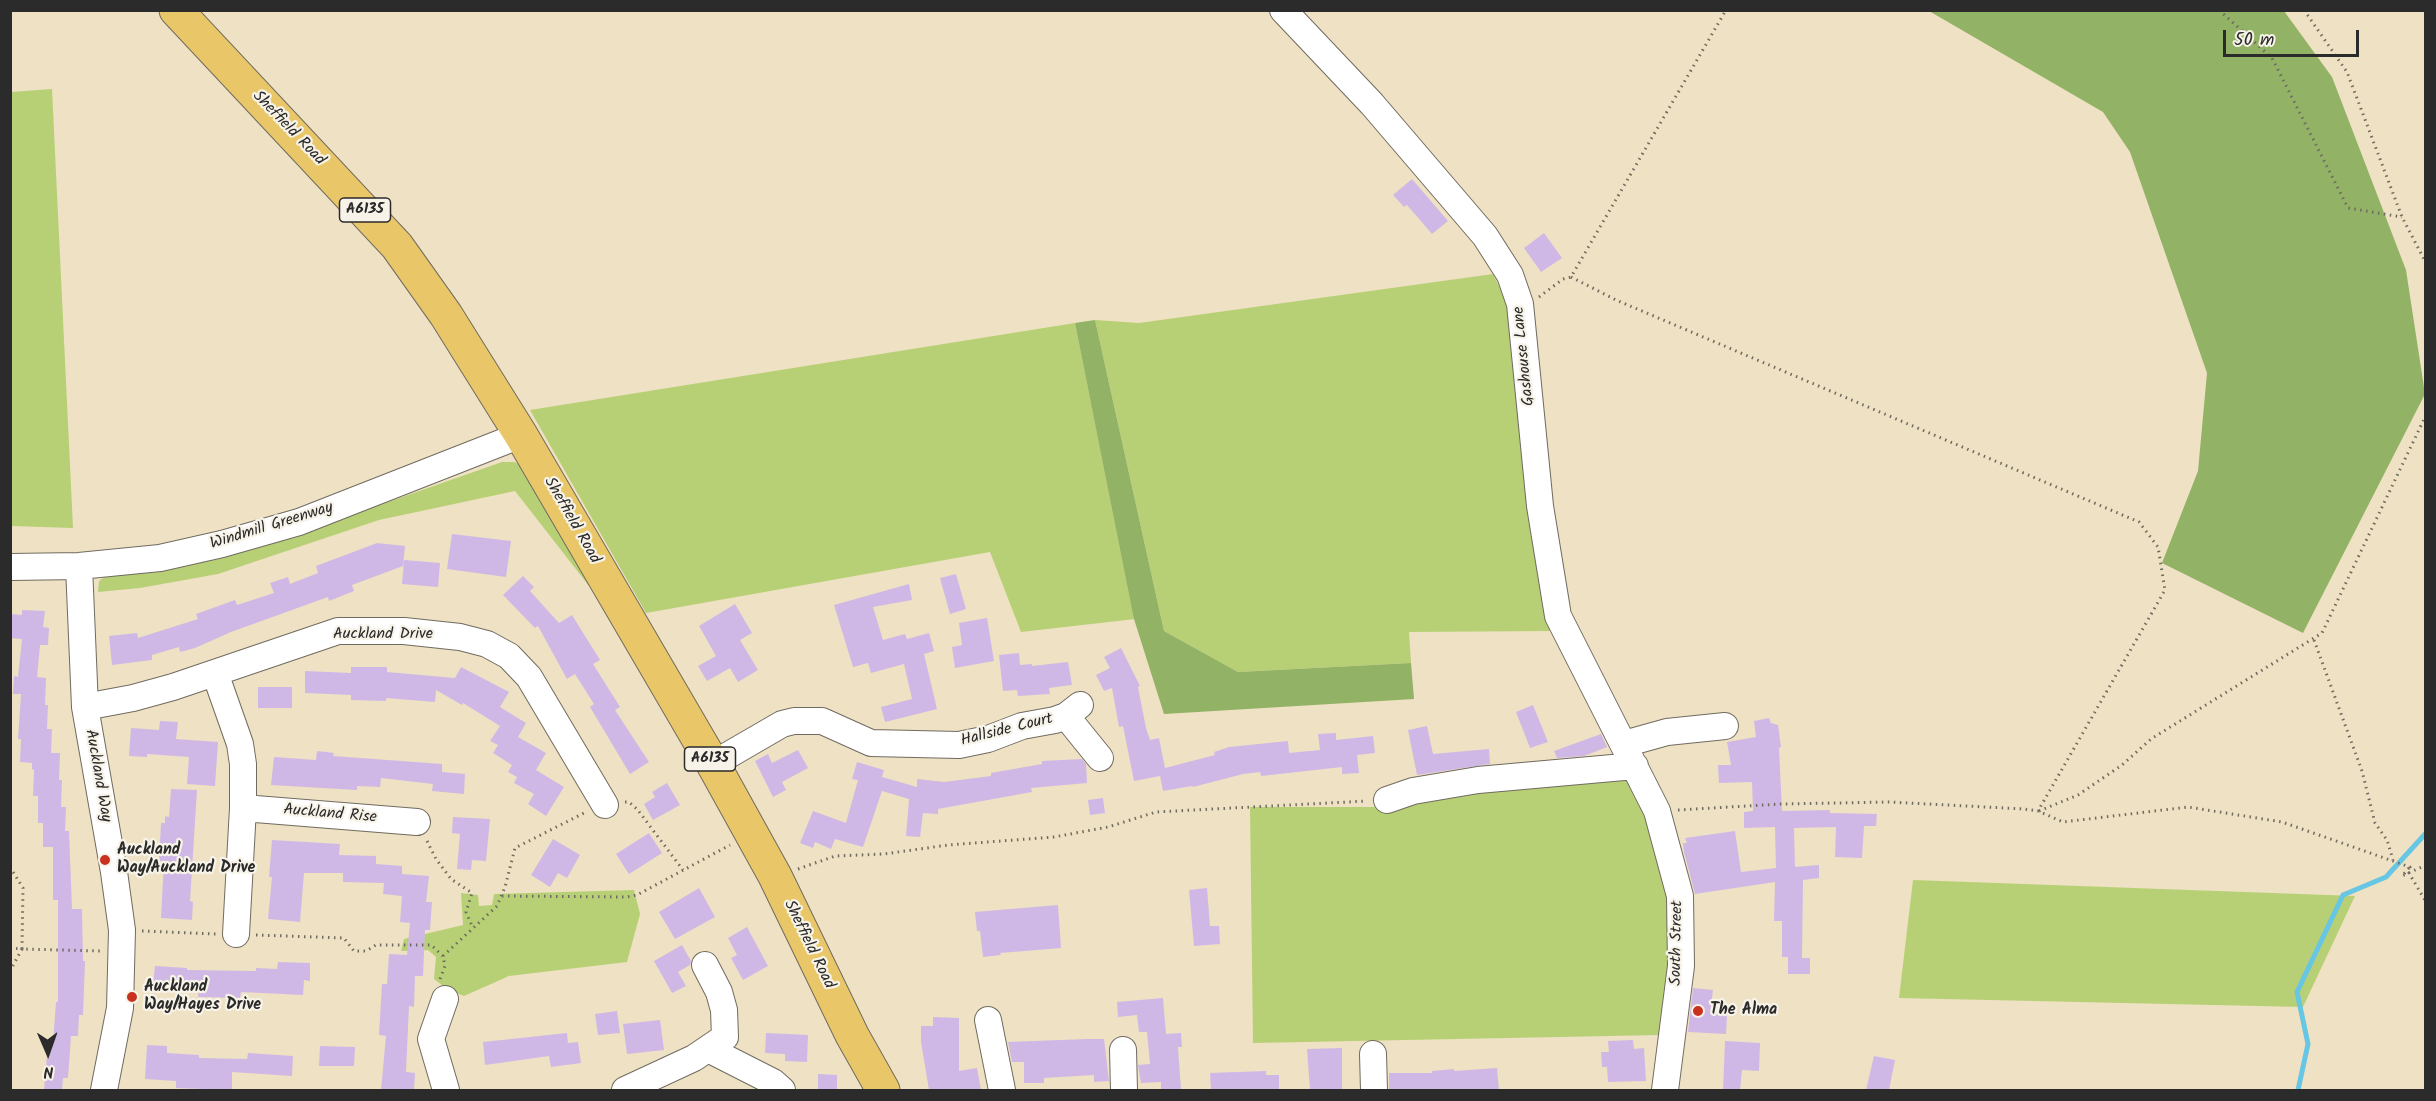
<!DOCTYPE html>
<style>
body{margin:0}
#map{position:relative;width:2436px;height:1101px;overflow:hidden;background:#efe1c3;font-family:Kalam,sans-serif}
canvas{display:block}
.frame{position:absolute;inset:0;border:12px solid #2b2b2b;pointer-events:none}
.north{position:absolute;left:18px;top:1023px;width:60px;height:60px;-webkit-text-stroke:4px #f7f3e8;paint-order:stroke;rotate:178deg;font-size:16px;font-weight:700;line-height:24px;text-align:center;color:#2b2b2b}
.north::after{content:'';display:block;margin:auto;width:21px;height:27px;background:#2b2b2b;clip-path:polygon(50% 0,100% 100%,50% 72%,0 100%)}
.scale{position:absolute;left:2223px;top:30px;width:136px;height:27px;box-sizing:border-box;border:3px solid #2b2b2b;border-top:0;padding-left:8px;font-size:18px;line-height:21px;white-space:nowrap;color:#2b2b2b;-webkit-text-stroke:4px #f7f3e8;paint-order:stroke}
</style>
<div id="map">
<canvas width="2436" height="1101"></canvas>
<div class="frame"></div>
<div class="north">N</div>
<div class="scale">50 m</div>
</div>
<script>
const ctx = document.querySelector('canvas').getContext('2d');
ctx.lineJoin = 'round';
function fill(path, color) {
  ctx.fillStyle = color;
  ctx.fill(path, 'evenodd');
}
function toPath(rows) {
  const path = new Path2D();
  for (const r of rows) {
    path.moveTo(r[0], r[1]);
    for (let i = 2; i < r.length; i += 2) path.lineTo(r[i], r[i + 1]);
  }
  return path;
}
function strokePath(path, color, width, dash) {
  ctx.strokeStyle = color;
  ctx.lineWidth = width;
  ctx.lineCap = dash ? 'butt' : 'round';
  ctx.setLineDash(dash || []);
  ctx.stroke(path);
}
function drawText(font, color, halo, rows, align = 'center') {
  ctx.font = font + ' Kalam,sans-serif';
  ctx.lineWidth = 4.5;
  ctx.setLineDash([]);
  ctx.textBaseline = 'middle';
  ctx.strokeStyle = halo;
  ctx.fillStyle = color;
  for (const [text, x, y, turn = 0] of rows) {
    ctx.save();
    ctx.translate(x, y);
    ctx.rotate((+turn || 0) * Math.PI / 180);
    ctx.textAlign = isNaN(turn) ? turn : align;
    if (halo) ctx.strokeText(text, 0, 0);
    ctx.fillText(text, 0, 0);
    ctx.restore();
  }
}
const green = toPath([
 [52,89,73,528,11,526,11,92],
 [1493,274,1512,312,1551,631,1409,632,1411,663,1238,672,1164,631,1095,320,1139,323],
 [1075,323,1135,619,1021,632,990,552,646,613,530,410],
 [502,462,514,462,527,467,614,618,515,491,379,520,218,574,140,588,98,592,99,581,106,576,291,536],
 [1633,776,1660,863,1667,898,1670,942,1660,1035,1253,1043,1250,807,1384,807,1420,797],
 [1913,880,2355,896,2303,1007,1899,998],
 [634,890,640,914,627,962,509,976,464,996,447,989,434,979,436,957,428,950,401,951,404,939,463,925,461,893,478,895,479,906,492,905,494,894]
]);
const forest = toPath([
 [1929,11,2284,11,2332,77,2406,270,2425,394,2303,633,2162,563,2198,471,2207,373,2130,152,2103,112],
 [1095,320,1164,631,1238,672,1411,663,1414,699,1164,714,1134,619,1075,323]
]);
const stream = toPath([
 [2298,1090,2308,1044,2297,992,2343,895,2386,877,2426,833]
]);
const building = toPath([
 [1412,179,1448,221,1432,234,1407,205,1404,207,1393,195],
 [1544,233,1562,258,1541,272,1524,248],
 [452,534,511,541,506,577,447,569],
 [377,543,405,546,403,566,352,585,354,591,329,601,328,597,231,632,195,648,180,652,179,647,152,655,152,660,112,665,109,636,137,633,138,638,198,619,196,614,235,600,237,605,274,593,270,583,288,577,290,584,318,573,316,566],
 [404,560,440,563,438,587,402,584],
 [956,574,966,609,950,614,940,578],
 [523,576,534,587,530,591,559,623,572,615,600,660,593,664,620,707,615,710,649,762,630,774,590,707,594,704,575,674,567,679,538,626,535,628,503,595],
 [909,584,912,600,873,607,883,640,905,634,907,639,929,633,934,651,924,654,937,709,885,722,881,707,912,699,904,664,871,673,868,663,853,667,834,605],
 [735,604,752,633,740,640,758,670,738,682,730,668,707,681,698,666,716,656,699,626],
 [22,610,45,611,43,627,49,628,48,645,40,645,37,677,46,678,45,705,48,705,47,729,52,729,51,753,60,753,59,780,62,780,61,807,66,807,65,831,69,831,72,909,82,909,83,961,85,961,83,1015,79,1015,78,1036,71,1036,68,1078,63,1078,62,1090,44,1090,48,1043,53,1043,56,1002,58,1002,58,900,53,900,53,847,43,847,43,823,38,823,38,796,33,796,34,770,32,769,32,763,20,762,21,739,18,739,21,694,13,694,14,676,18,677,22,639,10,638,10,614,22,615],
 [987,618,994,661,955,668,952,647,962,645,959,623],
 [1121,648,1140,686,1138,687,1146,728,1150,740,1159,738,1165,768,1215,755,1214,752,1229,747,1288,741,1289,753,1320,750,1318,734,1336,733,1336,740,1373,736,1375,753,1357,755,1359,773,1342,774,1342,767,1261,776,1260,772,1243,774,1193,787,1192,786,1163,791,1160,776,1134,781,1123,726,1119,727,1112,688,1104,691,1096,675,1110,668,1104,657],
 [1019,653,1020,665,1032,664,1032,666,1068,662,1072,685,1049,688,1050,694,1018,696,1017,690,1003,691,999,655],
 [351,667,387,667,387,672,455,678,461,667,509,692,500,707,526,723,518,737,546,753,536,770,564,787,546,816,528,804,534,794,514,783,517,777,508,772,512,765,493,753,498,745,490,741,500,726,463,703,462,705,436,690,435,702,386,698,386,701,351,700,351,695,305,693,305,671,351,673],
 [258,687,292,687,292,708,258,708],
 [1533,705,1548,742,1530,748,1516,712],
 [1769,718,1771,723,1778,725,1781,747,1779,748,1782,811,1830,810,1830,813,1877,814,1876,826,1864,826,1862,858,1835,857,1836,827,1794,828,1795,867,1819,865,1819,878,1803,880,1802,958,1810,958,1810,974,1788,974,1788,957,1782,957,1782,921,1774,921,1775,882,1695,894,1684,852,1683,843,1687,843,1685,838,1735,831,1741,872,1776,868,1775,827,1744,828,1744,812,1753,811,1752,782,1719,783,1718,765,1731,765,1727,742,1756,737,1754,721],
 [160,721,178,722,176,739,218,742,215,786,187,784,189,757,147,754,147,757,129,756,131,728,159,730],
 [1427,726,1433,754,1489,749,1490,764,1417,775,1408,730],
 [1601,734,1607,747,1584,756,1557,758,1554,751],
 [798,750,808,768,782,782,786,790,773,797,755,761,768,754,772,763],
 [317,751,334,753,333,756,442,764,442,772,465,774,464,794,432,791,433,784,381,778,380,787,357,786,357,790,271,785,274,757,316,760],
 [1082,759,1086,764,1087,783,1031,788,1032,792,938,809,938,814,923,813,920,837,906,836,909,799,882,791,863,847,835,839,831,849,815,842,813,848,800,843,813,811,846,823,858,780,852,779,857,762,884,770,882,777,917,787,917,779,944,782,991,776,991,773,1042,764,1042,761],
 [667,783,680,805,653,820,644,804,655,797,652,792],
 [171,789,197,790,190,901,193,902,192,920,161,918,164,861,159,861,161,823,165,823,165,816,169,817],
 [1103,798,1105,813,1090,815,1088,800],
 [453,817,490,819,486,861,472,860,471,870,457,869,460,834,452,833],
 [649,833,662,853,629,874,616,854],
 [553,839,580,855,567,878,558,873,550,887,531,875],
 [272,840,340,844,339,855,376,856,376,864,402,866,402,874,429,876,426,902,432,902,430,930,425,930,423,976,415,976,414,1007,409,1006,406,1072,415,1073,414,1090,381,1090,386,1036,379,1035,382,984,387,984,389,954,407,955,410,923,400,922,402,896,383,894,384,883,343,882,343,873,304,873,300,922,268,919,272,877,269,877],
 [699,888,715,917,675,939,659,912],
 [1207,888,1210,926,1219,926,1220,944,1194,946,1189,890],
 [1058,905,1061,948,1000,953,1001,955,983,957,980,931,977,931,975,912],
 [747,927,768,966,743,980,731,958,737,955,728,938],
 [682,945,691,961,690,965,678,972,686,986,672,993,654,961],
 [278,962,310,963,310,981,304,980,303,995,241,992,240,998,198,997,199,988,153,985,155,966,187,968,187,970,256,971,256,968,277,969],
 [1693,988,1713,990,1710,1014,1727,1015,1726,1034,1688,1032],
 [1163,998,1166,1034,1181,1033,1182,1047,1178,1047,1181,1090,1161,1090,1161,1082,1141,1083,1138,1065,1150,1064,1147,1032,1139,1032,1137,1015,1118,1017,1117,1002],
 [617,1011,620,1033,598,1035,595,1014],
 [933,1017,959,1018,959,1071,977,1068,981,1090,929,1090,921,1042,921,1026,933,1026],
 [660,1020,664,1050,627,1054,623,1024],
 [567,1033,568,1043,578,1042,581,1063,551,1067,549,1056,485,1065,483,1042],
 [766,1033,808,1035,807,1062,785,1061,785,1054,765,1053],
 [1088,1039,1104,1039,1109,1081,1094,1082,1094,1075,1044,1078,1044,1083,1024,1083,1024,1062,1012,1062,1008,1042],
 [1633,1040,1634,1049,1644,1048,1646,1081,1608,1082,1607,1067,1602,1067,1601,1052,1609,1052,1608,1041],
 [1725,1041,1760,1043,1759,1071,1742,1070,1740,1090,1723,1090],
 [147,1045,167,1046,167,1053,199,1055,199,1058,247,1059,248,1053,293,1056,292,1076,232,1072,232,1090,176,1088,176,1081,145,1079],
 [320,1046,355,1047,354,1066,319,1066],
 [1342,1048,1342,1090,1310,1090,1307,1049],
 [1874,1056,1895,1060,1889,1090,1866,1090],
 [1497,1068,1499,1090,1389,1090,1389,1073,1432,1073,1432,1071,1454,1069,1454,1071],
 [1266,1071,1266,1075,1279,1075,1279,1090,1211,1090,1210,1073],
 [818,1074,837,1075,837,1090,818,1090]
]);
const path = toPath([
 [2219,10,2272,58,2348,208,2402,217],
 [2304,10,2347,72,2402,217,2426,263],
 [1571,277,1616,300,2139,522,2158,547,2165,590,2038,811],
 [1539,297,1563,279,1571,277,1726,10],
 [2314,640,2362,771,2375,823,2387,840,2393,860],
 [625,802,629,802,637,809,683,870],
 [1678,810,1781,804,1889,802,2024,809,2038,811,2063,822,2188,807,2282,822,2410,867,2409,873,2426,902],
 [2039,811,2078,795,2122,765,2151,739,2322,633,2426,415],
 [427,841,436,859,451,879,472,893,466,912,473,928],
 [10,867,23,888,22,949,100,951],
 [2409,868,2402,876,2426,865],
 [798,869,835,856,884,854,948,845,1054,837,1108,827,1156,812,1367,801],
 [502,896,627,897,637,895,730,845],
 [142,931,216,934],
 [256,935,344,938,354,951,366,951,376,945,431,945,443,956,445,966,440,979],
 [10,948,22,949,10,971],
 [443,956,497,906,505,887,515,848,584,813]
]);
const minor = toPath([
 [1283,10,1372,104,1485,236,1510,275,1520,304,1540,506,1558,616,1657,811,1680,896,1681,966,1665,1090],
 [79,566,85,707,114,872,122,930,120,1008,104,1090],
 [10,567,79,566,160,558,222,544,299,522,521,435],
 [215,673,240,744,243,764,243,808,236,934],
 [85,707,133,698,173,687,338,631,404,631,460,637,487,644,509,656,529,677,605,805],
 [1066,716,1100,758],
 [1624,744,1667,732,1725,726],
 [713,764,782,724,794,721,822,721,871,743,959,745,988,739,1022,726,1055,720,1066,716,1080,705],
 [1387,800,1413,791,1478,780,1635,766],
 [243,808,417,822],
 [445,999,431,1039,446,1090],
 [988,1020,1002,1090],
 [708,1049,773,1082,782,1090],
 [1123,1050,1124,1090],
 [1373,1054,1374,1090],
 [625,1090,694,1058,725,1037,724,1010,719,992,705,965]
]);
const major = toPath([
 [176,10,397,246,446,315,521,435,713,764,775,876,852,1035,883,1090]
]);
const markers = [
 [105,860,6,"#c8321e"],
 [132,997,6,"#c8321e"],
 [1698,1011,6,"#c8321e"]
];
const shields = [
 [365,210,51],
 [710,759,51]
];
const shieldNames = [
 ["A6135",365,210],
 ["A6135",710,759]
];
const streetNames = [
 ["Sheffield Road",288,129,46],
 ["Gashouse Lane",1525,356,-96],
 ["Sheffield Road",571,521,60],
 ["Windmill Greenway",272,527,-17],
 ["Auckland Drive",383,635],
 ["Hallside Court",1007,731,-14],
 ["Auckland Way",97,776,80],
 ["Auckland Rise",330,815,5],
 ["South Street",1678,943,-89],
 ["Sheffield Road",808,945,64]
];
const poiNames = [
 ["Auckland",117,851],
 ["Way/Auckland Drive",117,869],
 ["Auckland",144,988],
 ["Way/Hayes Drive",144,1006],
 ["The Alma",1710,1011]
];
fill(green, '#b8d075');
fill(forest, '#92b266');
strokePath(stream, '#66c6e4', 5);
fill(building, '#d0b8e6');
strokePath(minor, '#706b60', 28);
strokePath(major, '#706b60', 35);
strokePath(path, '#706b60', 3, [1.5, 4.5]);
strokePath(minor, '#fff', 26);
strokePath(major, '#e9c769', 33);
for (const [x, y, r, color] of markers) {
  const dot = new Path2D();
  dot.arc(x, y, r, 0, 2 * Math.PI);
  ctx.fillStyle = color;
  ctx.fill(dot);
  strokePath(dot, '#f7f3e8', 2);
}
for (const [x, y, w] of shields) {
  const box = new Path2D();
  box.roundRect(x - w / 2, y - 12, w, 24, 4.5);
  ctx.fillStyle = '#f7f3e8';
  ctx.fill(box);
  strokePath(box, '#2b2b2b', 1.5);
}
drawText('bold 15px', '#2b2b2b', null, shieldNames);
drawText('16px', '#2b2b2b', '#f7f3e8', streetNames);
drawText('bold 16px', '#2b2b2b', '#f7f3e8', poiNames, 'left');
</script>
